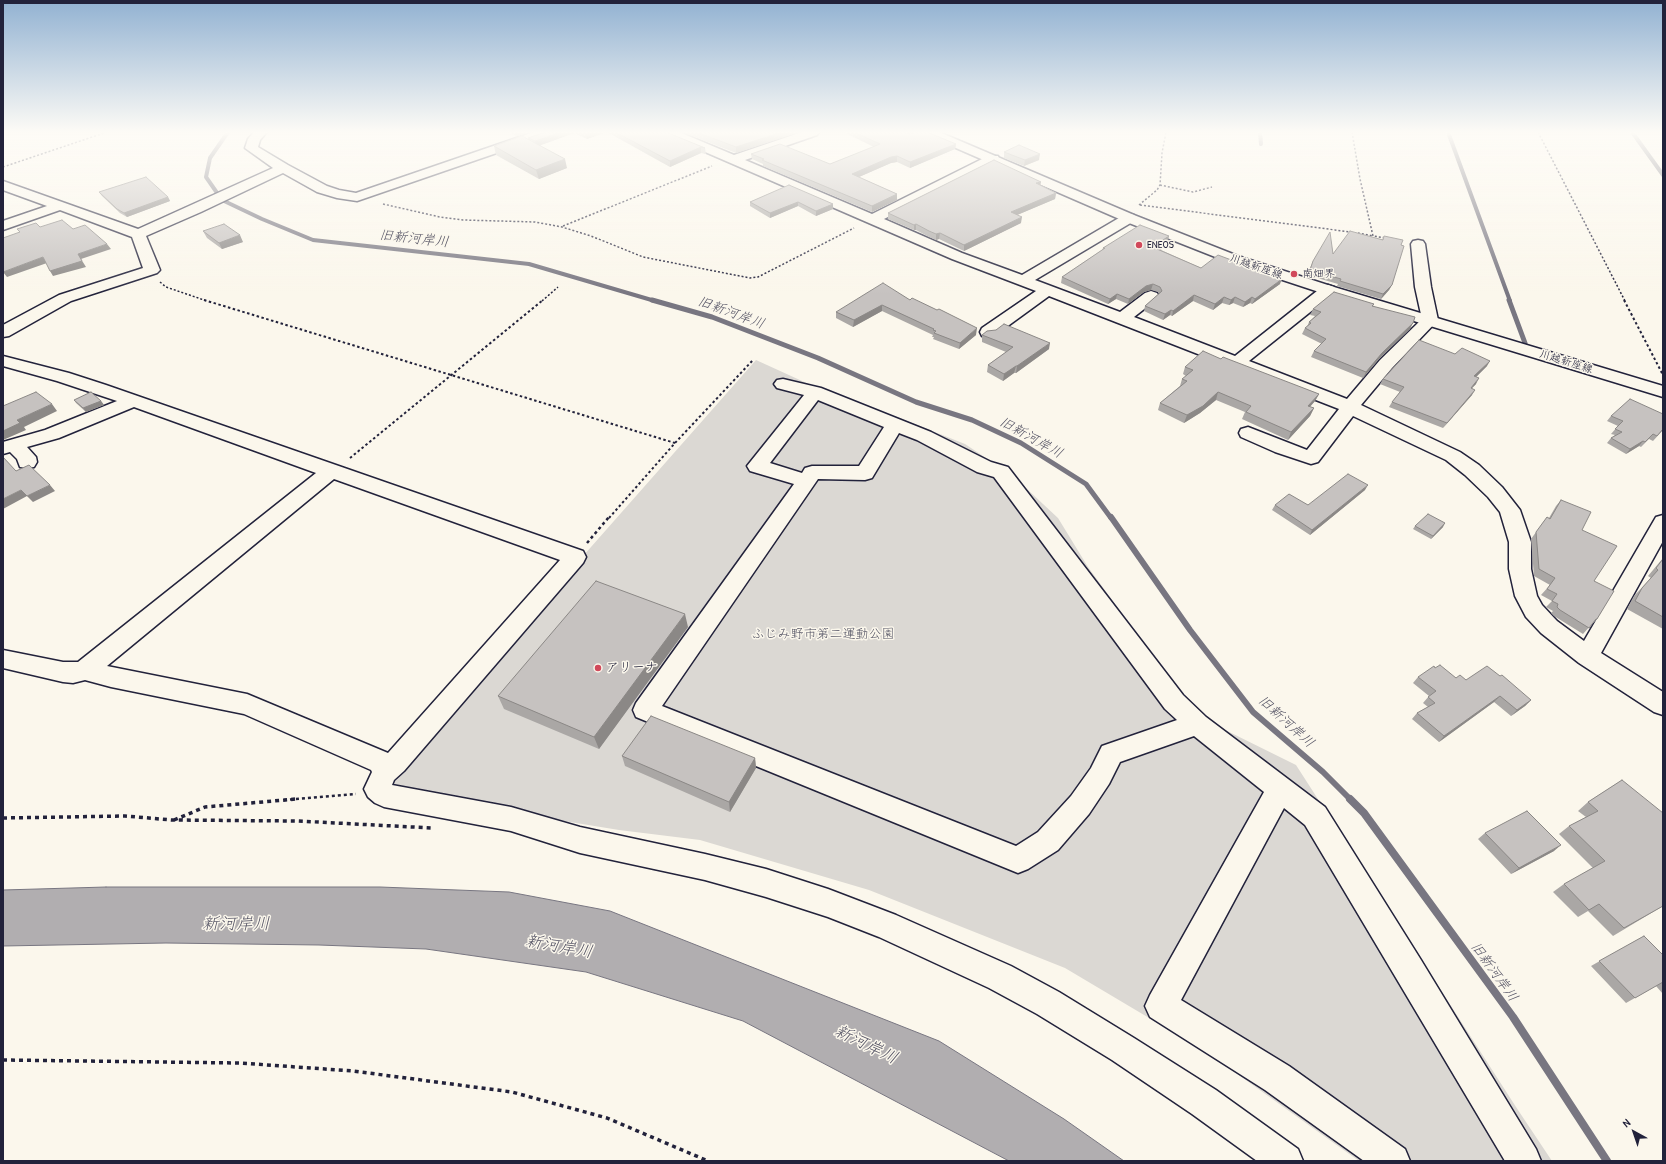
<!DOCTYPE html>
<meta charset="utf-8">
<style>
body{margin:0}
#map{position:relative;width:1666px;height:1164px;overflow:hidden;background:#fbf7ec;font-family:"Patrick Hand",sans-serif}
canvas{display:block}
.frame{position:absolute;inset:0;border:4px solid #22223b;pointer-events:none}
.north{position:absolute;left:1614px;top:1112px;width:40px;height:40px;-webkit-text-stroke:3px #fbf7ec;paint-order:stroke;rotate:320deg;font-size:11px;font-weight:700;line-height:16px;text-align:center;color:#22223b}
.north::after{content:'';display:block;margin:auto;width:14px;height:18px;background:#22223b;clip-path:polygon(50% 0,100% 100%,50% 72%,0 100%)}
</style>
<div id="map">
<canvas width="1666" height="1164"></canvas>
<div class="frame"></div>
<div class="north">N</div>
</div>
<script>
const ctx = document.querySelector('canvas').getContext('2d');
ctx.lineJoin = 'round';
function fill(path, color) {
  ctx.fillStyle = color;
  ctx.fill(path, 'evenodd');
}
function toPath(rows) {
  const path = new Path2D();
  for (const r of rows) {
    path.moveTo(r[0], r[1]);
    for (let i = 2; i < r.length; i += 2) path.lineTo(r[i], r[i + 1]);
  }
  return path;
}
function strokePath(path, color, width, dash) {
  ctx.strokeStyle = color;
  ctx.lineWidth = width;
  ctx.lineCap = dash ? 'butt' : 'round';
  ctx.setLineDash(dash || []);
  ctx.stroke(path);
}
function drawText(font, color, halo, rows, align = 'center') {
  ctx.font = font + ' "Patrick Hand","Klee One",sans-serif';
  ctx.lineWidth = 3;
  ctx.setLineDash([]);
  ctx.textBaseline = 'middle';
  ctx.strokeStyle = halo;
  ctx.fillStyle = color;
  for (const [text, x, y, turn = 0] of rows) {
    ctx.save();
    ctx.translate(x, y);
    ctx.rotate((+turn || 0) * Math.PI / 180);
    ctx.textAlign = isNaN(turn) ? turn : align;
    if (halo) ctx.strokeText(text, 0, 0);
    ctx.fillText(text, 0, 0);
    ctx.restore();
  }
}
const green = toPath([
 [756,360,824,391,902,419,965,444,1013,476,1058,518,1088,567,1139,637,1201,718,1296,765,1516,1107,1552,1161,1359,1161,1208,1053,1065,968,869,890,700,840,619,830,521,814,389,788,411,751]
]);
const water = toPath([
 [106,887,380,887,509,892,610,911,939,1041,1064,1119,1124,1161,1009,1161,743,1021,586,972,426,949,319,945,166,943,3,946,3,890,106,887]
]);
const streamFar3 = toPath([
 [228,132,210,158,206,177,222,200,262,219,313,240,529,264,655,301],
 [1260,132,1261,144],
 [1448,132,1510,301],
 [1632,132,1663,175]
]);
const streamFar2 = toPath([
 [652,300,712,317,818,358,916,402,972,420,1021,443,1086,484,1111,518],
 [1509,300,1525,343]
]);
const streamFar1 = toPath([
 [1111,517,1190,630,1253,712,1323,772,1351,800]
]);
const stream = toPath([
 [1350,799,1364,813,1513,1017,1607,1161]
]);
const pathFar3 = toPath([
 [1352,132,1360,179,1373,236,1386,238],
 [1538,132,1625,301],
 [3,167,107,132],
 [1160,185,1193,192,1212,187],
 [383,204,440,217,463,220,535,222,562,227,591,236,643,257,750,278,758,277,854,228],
 [1139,205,1157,190,1160,185,1162,153,1166,132],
 [1140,205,1351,232],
 [563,226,712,166],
 [1358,233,1373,236],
 [160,282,166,287,207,301],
 [542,301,558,287]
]);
const pathFar2 = toPath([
 [204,300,675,443],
 [1624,300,1663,375],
 [350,458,543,300],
 [609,518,675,443,753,360]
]);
const pathFar1 = toPath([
 [587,543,609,517],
 [284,800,356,794]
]);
const path = toPath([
 [3,818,125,816,172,820,298,821,432,828],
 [174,820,205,807,296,799],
 [3,1060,240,1063,353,1071,512,1092,607,1118,708,1161]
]);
const minor = toPath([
 [254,132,267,132,260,140,258,147,288,165,327,186,339,190,356,193,534,132,551,132,549,135,357,201,337,198,317,192,283,173,201,212,146,236,160,270,157,273,71,301,9,336,3,337,3,325,59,295,143,268,132,237,60,210,3,230,3,221,47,206,3,190,3,181,138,229,273,168,245,148,248,139,254,132],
 [664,132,679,132,734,155,802,132,819,132,817,135,745,160,872,214,988,156,998,156,999,159,998,162,884,219,962,253,1022,275,1124,215,1129,214,1134,215,1136,218,1134,221,1035,280,1120,312,1145,293,1151,291,1157,293,1159,296,1157,299,1134,317,1235,356,1322,287,1328,285,1334,287,1336,290,1334,293,1249,361,1347,399,1380,360,1422,319,1415,287,1411,244,1413,241,1418,240,1423,241,1425,244,1431,287,1438,320,1392,368,1361,405,1460,452,1479,465,1502,487,1520,510,1531,542,1531,569,1537,596,1542,605,1557,621,1584,641,1656,517,1663,515,1663,541,1601,653,1663,692,1663,715,1654,712,1579,663,1541,633,1526,617,1515,596,1509,569,1509,542,1500,512,1488,497,1465,475,1446,460,1353,416,1318,462,1311,464,1275,452,1241,437,1239,433,1241,429,1248,427,1307,450,1339,409,1049,296,994,336,988,337,982,336,980,332,982,328,1036,291,952,259,666,135,664,132],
 [3,356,69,373,106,385,583,551,586,557,583,563,404,771,394,780,392,785,511,807,580,827,705,854,766,869,828,889,896,915,1011,966,1059,992,1134,1038,1216,1090,1298,1149,1303,1161,1257,1161,1192,1114,1112,1060,1037,1014,989,988,879,937,828,917,766,897,705,880,580,853,511,831,384,807,375,803,368,797,364,789,372,772,371,770,244,714,111,687,85,680,73,683,63,682,3,668,3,650,63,662,78,662,316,473,134,407,59,438,27,447,36,457,37,462,34,467,27,468,20,467,17,459,10,452,3,454,3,442,45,430,117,401,57,381,3,366,3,356],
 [334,479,560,560,388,753,247,694,107,666,334,479],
 [783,379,821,388,931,432,991,462,1008,467,1183,695,1206,717,1325,807,1421,960,1536,1149,1541,1161,1505,1161,1305,825,1284,808,1181,1000,1289,1066,1405,1149,1410,1161,1364,1161,1265,1090,1150,1017,1145,1006,1150,995,1264,792,1194,736,1120,762,1109,784,1089,814,1058,850,1028,869,1018,873,636,717,633,710,636,703,794,484,750,471,747,466,804,395,777,388,774,384,777,380,783,379],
 [818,400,884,427,859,466,812,466,805,468,802,473,770,463,818,400],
 [899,433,917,440,977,472,994,477,1165,709,1177,720,1102,746,1091,768,1071,796,1038,832,1016,846,662,706,818,479,865,480,872,478,899,433]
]);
const major = toPath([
 [924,132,939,132,1134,215,1238,256,1334,287,1663,386,1663,397,1322,293,1228,262,1124,221,926,135,924,132]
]);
const wall = toPath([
 [508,132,531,132,517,136],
 [546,132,666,132,705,148,706,154,701,153,670,167,607,132,587,139,574,133,540,145,567,168,539,179,496,155,494,146,529,139,528,138],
 [682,132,799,132,736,153],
 [843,132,905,132,910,134,956,144,955,149,910,168,897,162,891,163,859,177,897,194,897,200,872,212,763,166,763,164,752,159,751,154,830,164,874,147],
 [1004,152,1039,160,1024,166,1004,158],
 [789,185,833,209,816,216,798,206,770,218,750,206,750,202],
 [1040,185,1056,193,1055,199,1017,215,1021,223,964,251,939,239,936,240,929,237,916,230,914,230,888,219,888,213],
 [99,192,168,197,170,201,127,217,120,213,102,196],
 [203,231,243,242,222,249,207,238],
 [1384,236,1392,285,1389,290,1381,299,1337,286,1338,284,1307,275,1313,261,1382,240],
 [1168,241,1161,246,1161,250,1201,268,1280,284,1252,304,1250,303,1243,307,1233,303,1229,305,1222,303,1213,310,1193,301,1172,316,1170,315,1163,320,1144,311,1145,306,1159,294,1158,292,1151,290,1144,292,1128,304,1116,299,1108,304,1061,283,1062,277,1102,250,1103,248],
 [910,300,976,335,959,349,933,339,934,337,932,337,933,335,882,311,853,327,836,318,836,312],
 [1374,304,1373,306,1410,329,1379,359,1363,378,1311,357,1314,351,1322,344,1302,334,1305,328,1307,327,1309,322,1315,316,1310,315,1313,309],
 [982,335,1049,349,1016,373,1014,373,1003,381,987,372,988,365,1006,352,982,342],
 [1455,354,1487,366,1476,377,1476,384,1472,388,1472,395,1443,428,1389,407,1392,402,1400,392,1380,384,1383,379],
 [1221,359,1319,394,1315,401,1310,407,1314,408,1310,416,1288,440,1242,419,1245,412,1216,400,1200,413,1184,423,1158,410,1160,403,1180,386,1182,379,1186,376,1183,374,1185,367],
 [74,400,101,401,104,405,86,412,76,403],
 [1611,416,1663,430,1653,441,1649,439,1641,447,1639,446,1626,454,1607,443,1611,438,1615,435,1611,434,1618,426,1607,421],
 [1365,490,1310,535,1272,510,1275,505,1308,505],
 [1561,500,1582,530,1594,581,1597,619,1591,625,1583,634,1554,616,1551,613,1553,611,1546,607,1552,601,1541,595,1550,585,1534,576,1531,539,1547,517,1549,518,1556,506],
 [1415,526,1443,527,1431,539,1413,529],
 [1663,558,1663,629,1627,609,1634,596,1651,578,1648,576],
 [688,627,599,749,504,709,498,696],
 [1435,668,1456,678,1466,680,1531,700,1525,706,1511,716,1494,702,1439,742,1412,719,1417,713,1428,707,1423,703,1429,696,1413,683,1418,677],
 [622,756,755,758,756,768,730,812,625,766],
 [1622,780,1663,906,1613,936,1588,911,1578,917,1553,892,1564,884,1593,868,1559,834,1569,826,1586,817,1578,811,1588,802],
 [1485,833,1554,851,1511,874,1478,839],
 [1644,936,1663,955,1663,994,1656,986,1626,1003,1591,966]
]);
const shadedWall = toPath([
 [516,132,531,132,517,136],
 [562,132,574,132,574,133,536,147,535,141],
 [592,132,607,132,587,139,586,134],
 [782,132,799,132,736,153,736,147],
 [956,144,955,149,910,168,910,162],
 [701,147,701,153,670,167,670,161],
 [1040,154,1039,160,1024,166,1025,160],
 [897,156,897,162,891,163,852,180,852,174,891,157],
 [565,159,567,168,539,179,536,170],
 [1041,182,1040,187,1036,183],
 [1056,193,1055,199,1010,218,1011,212],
 [897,194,897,200,872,212,872,206],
 [168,197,170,201,127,217,124,213],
 [798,202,798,206,770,218,770,213],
 [833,204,833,209,816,216,816,211],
 [1022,217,1021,223,964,251,964,245],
 [916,224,916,230,914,230,914,225],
 [940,233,939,239,936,240,936,234],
 [240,235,243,242,222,249,219,243],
 [1169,236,1168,241,1155,249,1157,244],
 [107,244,111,249,81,259,86,267,53,276,50,271,78,254],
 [1162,246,1161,251,1157,249],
 [43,257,47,263,7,277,3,272],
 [1282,279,1280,284,1252,304,1255,299],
 [1153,284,1151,290,1144,292,1128,304,1129,299,1146,286],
 [1392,285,1389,290,1381,299,1383,294],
 [1117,294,1116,299,1108,304,1110,299],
 [1194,295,1193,301,1172,316,1173,311],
 [1224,297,1222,303,1213,310,1215,304],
 [1235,297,1233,303,1229,305,1231,300],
 [1252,297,1250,303,1243,307,1245,302],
 [882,305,882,311,853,327,854,320],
 [1171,310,1170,315,1163,320,1165,314],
 [1413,323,1410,329,1379,359,1363,378,1366,372,1382,353],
 [977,328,976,335,959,349,960,343],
 [1050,343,1049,349,1016,373,1017,366],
 [1490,361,1487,366,1471,382,1474,376],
 [1016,366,1014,373,1003,381,1004,374],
 [1479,378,1476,384,1467,393],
 [1475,390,1472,395,1443,428,1447,423],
 [1218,392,1216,400,1200,413,1184,423,1187,415],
 [1319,394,1315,401,1304,413,1308,406],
 [101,401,104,405,86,412,83,408],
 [52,404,57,411,24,427,26,430,3,440,3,431,17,420],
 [1314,408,1310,416,1288,440,1291,432],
 [1643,441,1639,446,1626,454,1630,449],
 [50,485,55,491,33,502,27,496],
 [1368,485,1365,490,1310,535,1312,530],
 [21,490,27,496,3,509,3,499],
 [1445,523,1443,527,1431,539,1433,536],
 [685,614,688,627,599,749,594,737],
 [1500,696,1494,702,1439,742,1444,736],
 [1531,700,1525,706,1511,716,1517,710],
 [755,758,756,768,730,812,729,802],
 [1561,845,1554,851,1511,874,1519,868]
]);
const building = toPath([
 [546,132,562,132,535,141,528,138,546,132],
 [581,132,592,132,586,134,581,132],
 [615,132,666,132,705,148,701,147,670,161,615,132],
 [696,132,782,132,736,147,696,132],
 [854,132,905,132,910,134,916,132,927,132,956,144,910,162,897,156,891,157,852,174,897,194,872,206,762,160,764,159,751,154,780,144,830,164,880,144,854,132],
 [522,136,565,159,536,170,494,146,522,136],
 [1019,145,1040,154,1025,160,1004,152,1019,145],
 [994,160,1041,182,1036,183,1056,193,1011,212,1022,217,964,245,940,233,936,234,929,231,916,224,914,225,888,213,994,160],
 [146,177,168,197,124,213,117,209,99,192,146,177],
 [789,185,833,204,816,211,798,202,770,213,750,202,789,185],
 [62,220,73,229,85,225,107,244,78,254,82,261,50,271,43,257,3,272,3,238,20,232,17,229,36,223,40,227,62,220],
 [224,224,240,235,219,243,203,231,224,224],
 [1140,225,1169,236,1157,244,1162,246,1157,249,1201,268,1218,255,1282,279,1255,299,1252,297,1245,302,1235,297,1231,300,1224,297,1215,304,1194,295,1173,311,1171,310,1165,314,1145,306,1162,291,1160,287,1153,284,1146,286,1129,299,1117,294,1110,299,1062,277,1105,248,1103,248,1140,225],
 [1350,231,1383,240,1384,236,1403,240,1401,245,1404,246,1392,285,1383,294,1340,281,1341,279,1310,270,1313,261,1330,232,1333,254,1350,231],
 [883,283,910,300,912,298,937,310,939,309,977,328,960,343,934,333,936,331,933,330,934,329,882,305,854,320,836,312,883,283],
 [1334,292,1374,304,1372,306,1415,317,1413,323,1382,353,1366,372,1314,351,1326,339,1305,328,1311,323,1309,322,1321,312,1313,309,1334,292],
 [1004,324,1050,343,1017,366,1016,366,1004,374,988,365,1013,347,982,335,987,331,996,330,1004,324],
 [1419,340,1455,354,1462,348,1490,361,1474,376,1479,378,1471,388,1475,390,1447,423,1392,402,1404,387,1383,379,1419,340],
 [1203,351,1221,359,1223,357,1228,359,1319,394,1308,406,1314,408,1291,432,1246,412,1251,406,1218,392,1203,406,1187,415,1160,403,1187,381,1182,379,1193,370,1185,367,1203,351],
 [36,392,52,404,17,420,20,423,3,431,3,406,36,392],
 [91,392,101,401,83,408,74,400,91,392],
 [1630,399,1663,414,1663,429,1657,436,1653,434,1645,442,1643,441,1630,449,1611,438,1622,432,1615,429,1623,421,1611,416,1630,399],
 [3,457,16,471,29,465,50,485,27,496,21,490,3,499,3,457],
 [1348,474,1368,485,1312,530,1275,505,1289,494,1308,505,1348,474],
 [1561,500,1591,512,1582,530,1617,546,1594,581,1614,591,1597,619,1596,619,1589,628,1560,610,1557,607,1558,604,1552,601,1557,594,1547,589,1555,578,1539,569,1536,532,1547,517,1550,519,1561,500],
 [1428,514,1445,523,1433,536,1415,526,1428,514],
 [1663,559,1663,617,1635,601,1642,588,1658,570,1656,568,1663,559],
 [596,581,685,614,594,737,498,696,596,581],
 [1440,665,1456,678,1460,675,1466,680,1487,666,1500,676,1502,675,1531,700,1517,710,1500,696,1444,736,1417,713,1435,703,1428,697,1436,691,1418,677,1434,666,1435,668,1440,665],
 [651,716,755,758,729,802,622,756,651,716],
 [1622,780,1663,813,1663,906,1624,928,1599,904,1589,910,1564,884,1605,861,1569,826,1598,811,1588,802,1622,780],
 [1527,811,1561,845,1519,868,1485,833,1527,811],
 [1644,936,1663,955,1663,982,1635,998,1599,961,1644,936]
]);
const markers = [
 [1139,245,4,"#d1495b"],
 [1294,274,4,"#d1495b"],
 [598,668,4,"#d1495b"]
];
const farPoinames = [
 ["ENEOS",1147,245],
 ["南畑界",1302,274]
];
const farStreetnames = [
 ["川越新座線",1256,267,19],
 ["川越新座線",1566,362,17]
];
const parkNames = [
 ["ふじみ野市第二運動公園",823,635]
];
const poiNames = [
 ["アリーナ",606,668]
];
const waterNames = [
 ["旧新河岸川",414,239,6],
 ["旧新河岸川",731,313,20],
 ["旧新河岸川",1031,438,29],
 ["旧新河岸川",1286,722,42],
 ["旧新河岸川",1494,972,54]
];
const nearWaternames = [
 ["新河岸川",236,924],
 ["新河岸川",559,947,10],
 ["新河岸川",866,1045,26]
];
fill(green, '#dbd8d3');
fill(water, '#b1aeb0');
strokePath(water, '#787681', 1);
strokePath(streamFar3, '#787681', 4);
strokePath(streamFar2, '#787681', 5);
strokePath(streamFar1, '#787681', 6);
strokePath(stream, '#787681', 8);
strokePath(minor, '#22223b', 3);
strokePath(major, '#22223b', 3);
strokePath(pathFar3, '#22223b', 1.5, [2, 2]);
strokePath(pathFar2, '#22223b', 2, [2.5, 2.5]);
strokePath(pathFar1, '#22223b', 2.5, [3, 3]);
strokePath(path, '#22223b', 3.5, [4, 4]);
fill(minor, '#fbf7ec');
fill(major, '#fbf7ec');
fill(wall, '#aaa7a5');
fill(shadedWall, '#8b8886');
fill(building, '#c6c2c0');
strokePath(building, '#8b8886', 1);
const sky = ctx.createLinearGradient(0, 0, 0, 294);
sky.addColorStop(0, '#92b2d2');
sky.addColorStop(0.45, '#fdfbf6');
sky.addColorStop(1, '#fdfbf600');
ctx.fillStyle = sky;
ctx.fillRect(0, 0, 1666, 294);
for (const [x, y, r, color] of markers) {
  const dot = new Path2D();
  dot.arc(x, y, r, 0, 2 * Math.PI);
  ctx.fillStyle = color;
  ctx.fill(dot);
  strokePath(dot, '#fbf7ec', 1.5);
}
drawText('11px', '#22223b', '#fbf7ec', farPoinames, 'left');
drawText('11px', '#22223b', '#fbf7ec', farStreetnames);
drawText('13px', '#505061', '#fbf7ec', parkNames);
drawText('13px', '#22223b', '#fbf7ec', poiNames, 'left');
drawText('italic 14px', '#545364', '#fbf7ec', waterNames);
drawText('italic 17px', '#545364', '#fbf7ec', nearWaternames);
</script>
